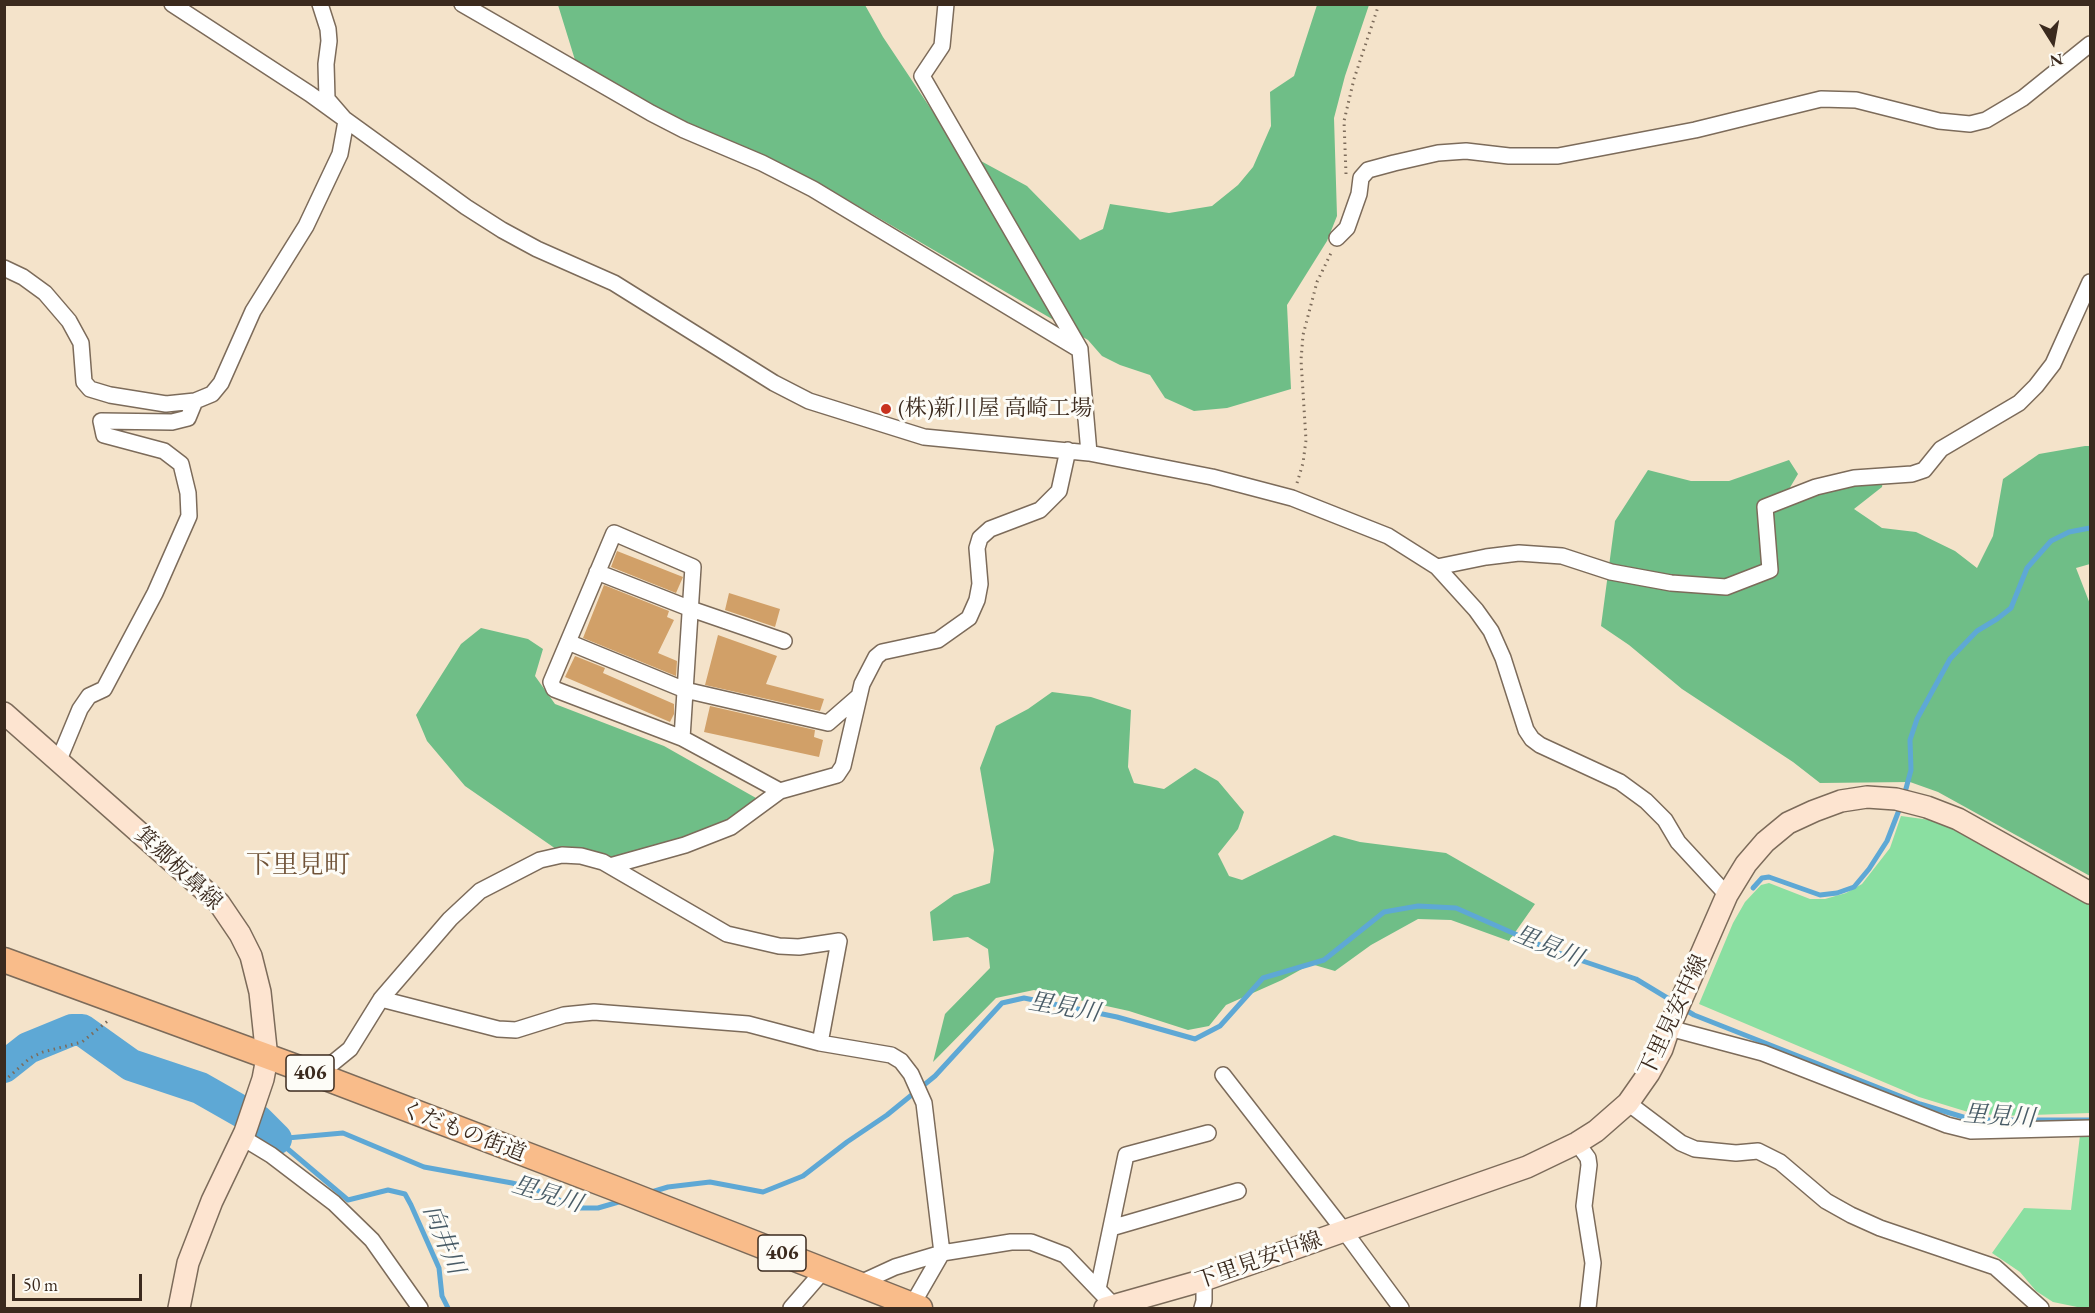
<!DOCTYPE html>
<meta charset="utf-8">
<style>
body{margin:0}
#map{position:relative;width:2095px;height:1313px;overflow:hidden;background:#f4e3ca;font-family:"EB Garamond",serif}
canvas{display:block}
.frame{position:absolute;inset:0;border:6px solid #3b2a1e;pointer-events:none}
.north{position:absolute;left:2023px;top:12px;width:60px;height:60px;-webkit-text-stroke:4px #fdfcf7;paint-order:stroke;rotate:169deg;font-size:16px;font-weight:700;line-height:24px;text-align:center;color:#3b2a1e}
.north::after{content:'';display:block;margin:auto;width:21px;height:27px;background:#3b2a1e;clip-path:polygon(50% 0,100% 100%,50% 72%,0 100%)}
.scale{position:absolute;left:12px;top:1274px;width:130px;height:27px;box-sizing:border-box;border:3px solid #3b2a1e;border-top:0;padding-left:8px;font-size:18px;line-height:21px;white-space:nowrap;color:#3b2a1e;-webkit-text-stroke:4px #fdfcf7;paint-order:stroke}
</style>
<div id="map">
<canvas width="2095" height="1313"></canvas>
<div class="frame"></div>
<div class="north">N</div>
<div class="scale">50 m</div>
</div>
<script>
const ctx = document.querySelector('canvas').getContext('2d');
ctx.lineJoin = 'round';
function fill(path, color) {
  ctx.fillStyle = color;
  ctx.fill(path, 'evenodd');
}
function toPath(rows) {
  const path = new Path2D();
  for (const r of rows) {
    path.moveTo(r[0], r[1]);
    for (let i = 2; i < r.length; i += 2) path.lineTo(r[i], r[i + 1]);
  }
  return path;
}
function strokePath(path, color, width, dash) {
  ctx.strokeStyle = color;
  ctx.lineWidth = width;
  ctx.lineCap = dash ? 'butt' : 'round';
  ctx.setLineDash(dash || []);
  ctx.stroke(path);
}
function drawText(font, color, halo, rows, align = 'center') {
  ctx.font = font + ' "EB Garamond","Noto Serif JP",serif';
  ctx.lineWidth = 6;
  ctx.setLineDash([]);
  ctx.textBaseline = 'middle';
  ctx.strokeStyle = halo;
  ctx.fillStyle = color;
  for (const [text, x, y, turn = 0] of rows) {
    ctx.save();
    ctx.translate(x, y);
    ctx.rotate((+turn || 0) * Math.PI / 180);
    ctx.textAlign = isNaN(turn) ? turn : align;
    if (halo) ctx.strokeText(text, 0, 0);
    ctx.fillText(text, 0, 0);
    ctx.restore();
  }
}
const green = toPath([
 [1901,816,1930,820,1960,828,2090,900,2090,1113,2002,1116,1968,1112,1919,1097,1699,1004,1733,923,1745,902,1761,885,1769,883,1810,899,1825,899,1846,893,1862,884,1890,848],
 [2080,1135,2090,1135,2090,1308,2082,1308,2053,1302,2036,1291,2020,1272,1992,1253,2024,1208,2071,1210]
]);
const forest = toPath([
 [558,5,865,5,883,37,935,115,979,160,1027,186,1080,240,1103,229,1110,204,1169,213,1212,206,1238,185,1253,167,1271,126,1270,92,1294,76,1317,5,1369,5,1345,76,1334,118,1337,216,1327,241,1287,305,1291,389,1227,408,1194,411,1165,398,1150,375,1120,365,1102,356,1088,340,829,189,743,148,683,124,575,60],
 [2085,446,2090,446,2090,564,2076,568,2090,604,2090,876,1938,792,1910,782,1820,783,1793,762,1682,689,1629,645,1601,626,1615,521,1648,470,1691,481,1729,481,1789,460,1798,474,1782,501,1883,479,1882,487,1854,509,1882,528,1916,532,1955,551,1977,568,1993,536,2003,479,2039,454],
 [481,628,528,639,543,649,535,676,555,704,664,746,756,798,725,825,680,839,612,857,584,851,556,849,465,786,427,741,416,715,461,644],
 [1052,692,1091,697,1131,710,1128,767,1134,783,1164,789,1195,768,1218,781,1244,812,1238,829,1218,854,1229,876,1242,880,1334,835,1360,842,1446,853,1535,904,1509,941,1451,920,1418,919,1371,945,1335,971,1311,964,1282,980,1226,1005,1209,1026,1188,1030,1129,1011,1034,990,996,998,933,1062,945,1014,990,968,988,949,968,937,933,941,930,912,954,895,990,883,994,850,980,768,996,726,1028,709]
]);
const stream = toPath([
 [1904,796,1911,770,1910,740,1917,719,1950,659,1977,631,1997,619,2011,608,2027,568,2051,541,2069,532,2090,528],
 [1753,888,1762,878,1769,877,1820,895,1837,893,1854,887,1869,869,1887,841,1901,805],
 [1684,1009,1694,1015,1920,1104,1973,1120,2090,1120],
 [276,1139,343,1133,424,1167,512,1183,532,1188,577,1208,598,1208,622,1201],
 [276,1139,348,1200,388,1190,405,1194,411,1205,439,1268,442,1296,448,1308],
 [648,1193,668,1187,710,1182,763,1192,803,1176,847,1142,887,1115,935,1076,1002,1003,1024,998,1117,1017,1195,1039,1220,1026,1263,978,1324,960,1384,912,1418,906,1456,908,1556,952,1636,979,1674,1002]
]);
const river = toPath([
 [4,1067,28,1048,72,1030,82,1030,131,1065,200,1088,258,1121,276,1139]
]);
const building = toPath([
 [617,551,683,577,676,593,611,567],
 [604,585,669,611,667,617,674,620,658,653,677,661,676,676,583,638],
 [729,593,780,609,775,627,725,610],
 [718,635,777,656,766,684,824,699,820,711,705,685],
 [575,656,605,668,603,673,674,704,674,714,670,722,565,677],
 [710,706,815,730,814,737,823,740,819,757,704,732]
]);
const path = toPath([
 [1346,174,1344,121,1354,79,1379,4],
 [1297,483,1303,463,1306,440,1301,360,1303,335,1317,282,1332,251],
 [4,1081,30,1058,43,1052,82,1042,109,1020]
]);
const minor = toPath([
 [172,4,310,94,466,207,502,230,537,249,614,283,774,383,809,401,924,437,1089,453,1212,477,1292,498,1388,536,1437,567,1476,610,1491,631,1503,658,1526,730,1532,739,1540,745,1620,782,1646,801,1665,820,1678,842,1727,895],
 [462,4,651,113,684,130,762,163,813,189,1080,350,1089,453],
 [946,4,942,46,922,76,1080,349],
 [1337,238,1347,228,1359,194,1361,178,1368,170,1394,163,1438,153,1466,151,1509,156,1558,156,1695,130,1821,99,1856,100,1939,121,1970,124,1986,120,2023,98,2090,44],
 [4,268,23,277,45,293,69,321,81,343,84,382,90,389,110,395,166,404,195,401,212,394,221,383,253,311,306,226,340,154,346,121,327,99,326,64,329,41,328,29,320,4],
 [1437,567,1486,557,1519,553,1562,556,1611,572,1671,583,1726,587,1770,570,1765,507,1816,487,1854,478,1912,474,1924,470,1941,449,2019,403,2036,386,2053,364,2090,282],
 [597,572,691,609,784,641],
 [568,642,685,690,828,723,859,696],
 [682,738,693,567,614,533,551,682,554,689,682,738,780,791],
 [58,762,80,709,89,696,104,689,155,593,189,516,188,493,181,464,164,451,104,435,101,421,172,422,188,418,195,401],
 [610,866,685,845,731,827,780,791,837,775,843,766,862,684,876,657,882,652,938,640,969,618,977,600,980,584,977,548,980,538,990,529,1040,510,1059,491,1068,450],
 [381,999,498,1029,516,1030,564,1015,594,1012,748,1024,820,1043,891,1055,901,1061,911,1074,924,1103,942,1253,912,1305],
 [1669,1028,1763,1053,1947,1125,1971,1131,2090,1128],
 [318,1075,350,1049,381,999,450,919,480,891,540,860,562,855,581,856,603,862,727,934,779,946,799,947,839,941,820,1043],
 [1223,1075,1345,1232,1401,1308],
 [1628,1103,1681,1143,1695,1149,1736,1153,1758,1151,1780,1162,1826,1201,1851,1215,1880,1228,1995,1267,2041,1308],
 [243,1138,271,1155,334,1203,372,1240,420,1308],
 [1577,1143,1588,1158,1589,1165,1584,1206,1593,1263,1588,1308],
 [1111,1228,1238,1191],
 [858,1284,895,1267,942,1253,1011,1242,1031,1242,1065,1255,1114,1306],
 [1098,1289,1126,1155,1208,1133],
 [791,1308,824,1270],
 [1202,1308,1204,1301,1204,1280]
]);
const secondary = toPath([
 [4,713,219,903,240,934,251,956,260,992,267,1058,263,1079,245,1132,212,1201,188,1263,179,1308],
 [1105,1308,1204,1280,1527,1167,1577,1143,1596,1131,1628,1103,1649,1073,1662,1049,1669,1028,1727,895,1746,864,1765,842,1788,823,1814,811,1841,801,1867,797,1896,799,1927,807,1958,819,2090,893]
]);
const trunk = toPath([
 [4,960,318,1075,614,1188,920,1308]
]);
const markers = [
 [886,409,6,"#c8321e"]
];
const shields = [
 [310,1073,48],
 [782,1253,48]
];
const shieldNames = [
 ["406",310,1073],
 ["406",782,1253]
];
const poiNames = [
 ["(株)新川屋 高崎工場",898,409]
];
const streetNames = [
 ["箕郷板鼻線",178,869,43],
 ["下里見安中線",1674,1016,-65],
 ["くだもの街道",463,1132,21],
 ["下里見安中線",1259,1261,-19]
];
const waterNames = [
 ["里見川",1548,947,22],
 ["里見川",1064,1008,10],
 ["里見川",1999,1117,4],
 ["里見川",547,1195,17],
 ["向井川",443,1240,68]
];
const quarterNames = [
 ["下里見町",298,866]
];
fill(green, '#8adfa1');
fill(forest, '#6fbe87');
strokePath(stream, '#5ea8d5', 5);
strokePath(river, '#5ea8d5', 32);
fill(building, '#d1a068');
strokePath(minor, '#7c6b5a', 18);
strokePath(secondary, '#7c6b5a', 24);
strokePath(trunk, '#7c6b5a', 27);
strokePath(path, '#7c6b5a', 3, [1.5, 4.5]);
strokePath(minor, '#fff', 15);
strokePath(secondary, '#fde4d0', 21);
strokePath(trunk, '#f9bc8a', 24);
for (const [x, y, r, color] of markers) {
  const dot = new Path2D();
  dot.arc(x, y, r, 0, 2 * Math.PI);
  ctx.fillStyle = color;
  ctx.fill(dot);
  strokePath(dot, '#fdfcf7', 2);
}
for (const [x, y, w] of shields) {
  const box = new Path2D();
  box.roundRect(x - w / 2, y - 18, w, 36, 4.5);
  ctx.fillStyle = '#fdfcf7';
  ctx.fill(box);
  strokePath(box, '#3b2a1e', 1.5);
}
drawText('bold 21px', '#3b2a1e', null, shieldNames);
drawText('22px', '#3b2a1e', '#fdfcf7', poiNames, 'left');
drawText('22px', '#3b2a1e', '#fdfcf7', streetNames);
drawText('italic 24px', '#495c67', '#fdfcf7', waterNames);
drawText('26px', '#705338', '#fdfcf7', quarterNames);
</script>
